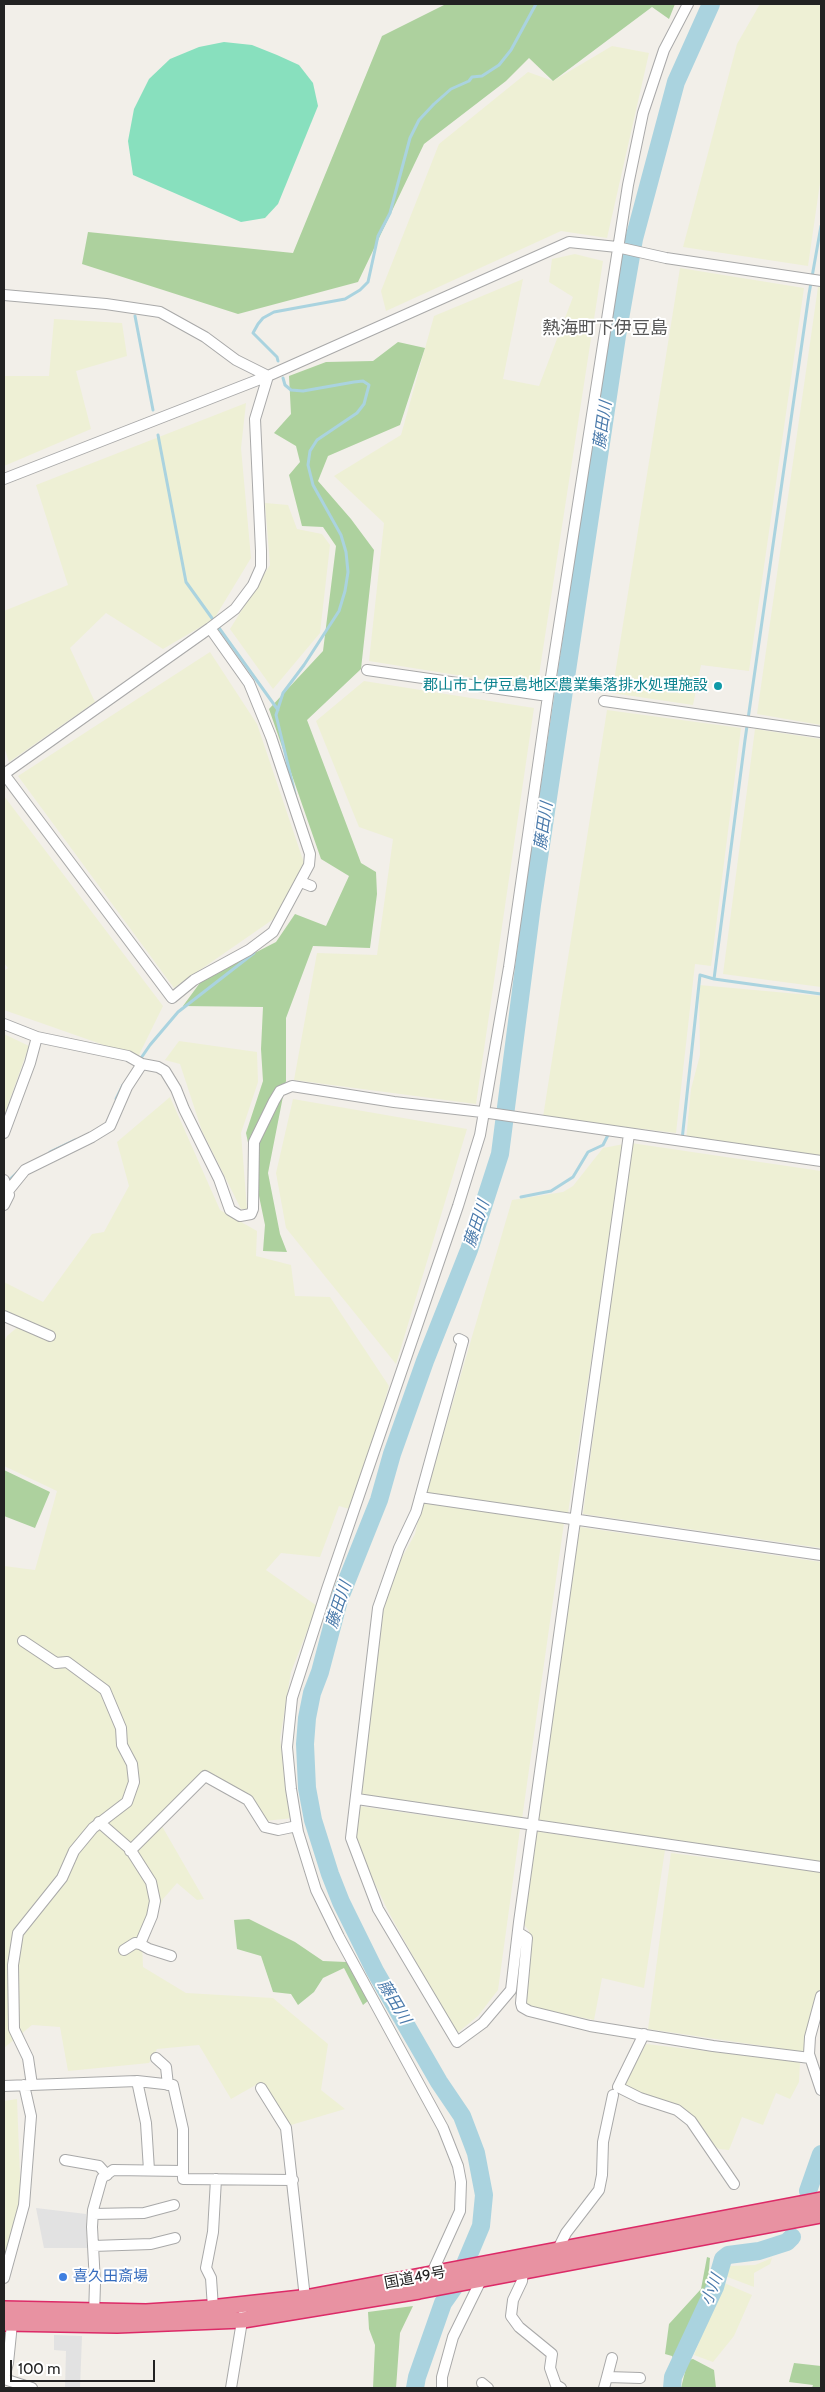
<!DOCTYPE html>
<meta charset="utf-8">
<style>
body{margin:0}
#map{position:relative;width:825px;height:2392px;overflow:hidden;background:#f2efe9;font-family:Cabin,sans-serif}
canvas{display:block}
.frame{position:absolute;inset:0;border:5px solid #222;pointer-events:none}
.scale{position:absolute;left:10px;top:2360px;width:145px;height:22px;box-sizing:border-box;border:2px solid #222;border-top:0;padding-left:6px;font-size:15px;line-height:18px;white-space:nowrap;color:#222;-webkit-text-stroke:4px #fff;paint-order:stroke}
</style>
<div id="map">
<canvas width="825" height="2392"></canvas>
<div class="frame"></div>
<div class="scale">100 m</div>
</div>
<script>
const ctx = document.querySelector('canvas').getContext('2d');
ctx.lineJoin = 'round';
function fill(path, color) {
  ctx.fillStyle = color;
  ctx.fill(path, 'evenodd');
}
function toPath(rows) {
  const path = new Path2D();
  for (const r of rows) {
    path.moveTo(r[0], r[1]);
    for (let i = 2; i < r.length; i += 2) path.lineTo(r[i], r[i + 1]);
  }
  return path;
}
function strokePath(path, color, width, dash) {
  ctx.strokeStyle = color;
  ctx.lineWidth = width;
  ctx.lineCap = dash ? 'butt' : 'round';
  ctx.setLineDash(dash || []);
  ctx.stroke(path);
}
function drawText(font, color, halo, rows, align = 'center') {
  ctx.font = font + ' Cabin,"Noto Sans JP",sans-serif';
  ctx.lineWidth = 4;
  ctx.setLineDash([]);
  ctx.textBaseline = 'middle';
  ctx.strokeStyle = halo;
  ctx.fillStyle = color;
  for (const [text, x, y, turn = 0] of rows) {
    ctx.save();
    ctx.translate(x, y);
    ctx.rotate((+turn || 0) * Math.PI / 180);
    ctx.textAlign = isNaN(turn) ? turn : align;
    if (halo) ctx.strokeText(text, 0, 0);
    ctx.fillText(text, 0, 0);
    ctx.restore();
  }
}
const farmland = toPath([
 [760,4,821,4,821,176,808,266,683,247,737,44],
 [612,46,649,53,607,238,561,231,386,311,381,291,439,144,528,72,553,81],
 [575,254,603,261,537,688,369,661,384,523,334,476,401,435,434,316,523,279,503,379,539,386,573,297,549,282,552,259],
 [680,268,804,288,749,671,701,665,693,705,612,693],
 [818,287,821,287,821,725,757,714],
 [54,319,122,323,127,356,76,371,91,429,4,466,4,376,49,376],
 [246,403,241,448,251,558,214,619,163,649,106,613,70,648,95,702,9,762,4,746,4,611,68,585,36,485],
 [265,503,288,505,297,529,322,534,330,545,320,633,273,689,230,629,270,565],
 [210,652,257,724,304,863,275,918,174,988,18,776],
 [364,681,534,708,476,1104,294,1080,317,953,377,955,393,839,359,827,316,721],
 [607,710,741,728,711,966,695,964,676,1133,543,1117],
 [755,729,821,739,821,987,723,974],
 [4,796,163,1006,138,1057,4,1010,4,971,8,968,4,963],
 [699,985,821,996,821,1158,686,1140,691,1089,700,1055],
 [4,1034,29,1046,4,1116],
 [179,1041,257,1052,258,1082,241,1133,247,1209,241,1209,202,1131,180,1064,165,1060],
 [170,1097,220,1210,257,1231,256,1256,291,1265,295,1296,330,1297,389,1386,353,1510,339,1506,320,1557,281,1553,266,1570,317,1606,291,1672,280,1739,293,1818,265,1821,253,1800,208,1776,159,1821,204,1899,197,1900,177,1883,163,1899,142,1943,143,1967,186,1993,273,1998,328,2044,321,2090,345,2109,291,2125,261,2082,231,2099,199,2045,157,2049,149,2063,68,2071,60,2027,32,2025,4,2048,4,1566,35,1570,57,1491,4,1466,4,1342,7,1336,20,1325,4,1315,4,1282,43,1302,92,1234,104,1232,129,1186,117,1142],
 [293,1099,467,1129,396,1364,286,1228,276,1173],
 [631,1143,821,1171,821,1548,583,1514],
 [624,1144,568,1513,426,1494,512,1200,563,1192,573,1186,603,1148],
 [422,1502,564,1523,522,1819,359,1798,384,1607,400,1561,415,1534],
 [580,1527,821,1562,821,1862,535,1820],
 [359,1806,520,1829,498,1990,478,2016,456,2034,388,1911,356,1844],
 [534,1831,665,1850,644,1988,602,1978,594,2020,529,2007,526,2004,529,1931,522,1922],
 [671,1853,821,1872,821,1986,804,2052,648,2029],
 [646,2044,800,2062,799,2082,790,2099,776,2093,763,2125,742,2117,729,2150,719,2149,713,2145,705,2131,691,2115,680,2107,643,2094,625,2084],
 [17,2099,21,2202,4,2260,4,2101],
 [772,2258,770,2264,754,2273,754,2287,725,2276,730,2266,755,2265],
 [722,2282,752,2295,734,2336,713,2362,694,2355]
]);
const forest = toPath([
 [446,4,675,4,669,19,652,7,553,81,529,58,506,81,424,144,358,282,238,314,82,264,88,232,293,253,382,36],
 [398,342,425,348,400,425,328,456,318,481,351,519,374,550,361,669,307,720,361,863,376,872,377,894,370,948,313,946,286,1018,286,1081,268,1173,280,1234,287,1252,263,1251,265,1225,246,1133,263,1081,261,1049,263,1007,183,1006,202,980,276,942,295,914,326,926,349,876,321,859,269,709,323,651,336,546,323,527,302,526,289,475,300,462,296,446,274,433,291,414,289,376,326,362,373,361],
 [4,1470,50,1492,35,1528,4,1516],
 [249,1919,295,1942,323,1961,346,1962,350,1965,369,2000,363,2005,344,1968,323,1978,314,1992,298,2005,291,1994,273,1992,261,1956,237,1949,234,1920],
 [707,2257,710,2258,708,2280,709,2293,675,2362,672,2356,665,2354,669,2324,701,2289],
 [413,2306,400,2333,396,2388,373,2388,375,2345,369,2329,368,2312],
 [693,2359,714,2370,716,2388,681,2388,688,2360],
 [794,2363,821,2366,821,2388,812,2388,813,2385,789,2382]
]);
const pitch = toPath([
 [224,42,252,45,277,55,299,65,313,83,318,106,278,204,265,218,241,222,133,175,128,141,134,109,149,79,170,59,199,47]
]);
const parking = toPath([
 [36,2208,86,2214,87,2248,44,2248],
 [54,2335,82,2336,80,2388,65,2388,66,2351,54,2350]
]);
const stream = toPath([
 [135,316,153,410],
 [278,361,277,357,253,333,258,324,263,318,274,312,345,299,360,290,368,282,378,236,390,213,410,138,419,120,434,104,451,89,469,81,472,77,482,76,499,65,511,50,536,4],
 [283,378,285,385,291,390,303,391,354,382,363,381,369,385,364,404,357,413,317,440,310,451,308,465,313,485,341,535,346,552,348,572,345,591,339,611,304,665,283,693,276,715,295,794],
 [158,435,186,582,278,710],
 [714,979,745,740,809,294,821,226],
 [139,1061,150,1045,178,1012,254,953],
 [116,1099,123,1085],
 [682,1140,700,975,714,979,821,994],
 [50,1152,75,1140],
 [7,1182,19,1171],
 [521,1197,551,1191,573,1177,588,1152,603,1145,609,1133]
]);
const river = toPath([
 [808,2191,821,2154],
 [415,2388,417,2377,443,2303,457,2283,481,2226,484,2195,476,2153,462,2116,439,2082,375,1971,341,1902,330,1874,313,1820,307,1788,305,1744,307,1718,312,1693,320,1672,339,1600,379,1500,392,1454,425,1361,469,1250,500,1154,532,905,617,336,634,239,676,82,711,4],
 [672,2388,673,2377,715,2287,723,2259,728,2255,759,2251,787,2242,792,2237]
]);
const minor = toPath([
 [4,295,106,304,160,312,205,337,236,360,268,376,255,419,261,551,261,567,253,585,235,609,210,628,4,774],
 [4,479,268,376,569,242,617,247,666,258,821,281],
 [367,670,548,696],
 [604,701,821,732],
 [4,774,172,998,194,980,249,950,273,932,309,865,310,854,271,737,249,683,210,628],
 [301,882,311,886],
 [4,1024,37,1037,128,1056,142,1064,158,1067,165,1071,176,1089,184,1109,219,1179,230,1210,240,1216,251,1214,253,1209,254,1142,274,1101,280,1091,292,1086,394,1102,482,1112,821,1161],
 [4,1133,30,1063,37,1037],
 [4,1180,9,1195,4,1205],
 [8,1191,25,1170,92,1137,110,1126,127,1087,142,1064],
 [4,1316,50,1336],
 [459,1339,463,1341,416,1512,399,1548,378,1608,351,1838,378,1909,457,2042,483,2023,511,1990,519,1922,629,1134],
 [420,1497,821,1555],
 [23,1641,56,1663,67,1662,105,1690,121,1728,122,1745,132,1764,134,1782,127,1802,93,1828,74,1851,62,1878,18,1933,13,1965,14,2029,28,2058,32,2085],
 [357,1799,821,1867],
 [99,1822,130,1849,151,1882,155,1901,152,1916,140,1944],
 [130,1851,205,1776,248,1800,265,1827,278,1830,297,1826],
 [519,1933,527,1938,521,2003,522,2007,529,2011,590,2026,713,2046,810,2058],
 [124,1950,135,1943,140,1944,149,1949,171,1956],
 [821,1996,810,2037,809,2054,821,2090],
 [644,2034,618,2087,640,2098,677,2110,691,2121,734,2184],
 [156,2058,166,2067,168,2085],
 [137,2081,146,2123,149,2170],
 [4,2086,137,2081,173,2085,183,2129,183,2179,293,2180],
 [261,2088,286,2128,305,2298],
 [65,2160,99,2166,107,2175],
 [93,2214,144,2213,174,2205],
 [93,2246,151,2244,175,2238],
 [557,2251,566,2233,599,2190,602,2175,603,2142,613,2095],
 [523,2271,522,2281,513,2300,511,2316,519,2327,552,2354,550,2368,556,2385,561,2388],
 [431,2275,460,2211,461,2182,458,2166,443,2128,339,1937,316,1890,298,1832,291,1789,287,1747,292,1698,327,1589,458,1206,480,1135,509,967,548,696,628,185,643,113,664,50,688,4],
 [4,2278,24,2205,31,2116,24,2085],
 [213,2308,211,2278,206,2268,213,2232,216,2179],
 [94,2316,95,2283,92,2227,93,2210,102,2178,113,2170,183,2171],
 [607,2377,612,2358],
 [4,2378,8,2363,12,2324],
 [4,2379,32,2388],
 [482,2383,488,2388],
 [231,2388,243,2315],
 [442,2388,442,2377,453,2337,482,2278],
 [604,2388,607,2377,640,2378]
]);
const highway = toPath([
 [4,2309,146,2312,210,2308,310,2297,821,2200],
 [4,2323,117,2325,243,2320,419,2291,821,2215]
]);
const markers = [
 [718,686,5,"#0f9aa8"],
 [63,2277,5,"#3f7fe0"]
];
const cultureNames = [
 ["郡山市上伊豆島地区農業集落排水処理施設",708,686]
];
const shopNames = [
 ["喜久田斎場",73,2277]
];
const streetNames = [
 ["国道49号",415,2278,-11]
];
const waterNames = [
 ["藤田川",603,425,-82],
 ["藤田川",544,826,-82],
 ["藤田川",477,1224,-72],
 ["藤田川",339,1605,-72],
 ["藤田川",394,2002,59],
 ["小川",712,2290,-69]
];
const quarterNames = [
 ["熱海町下伊豆島",605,329]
];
fill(farmland, '#eef0d5');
fill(forest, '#add19e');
fill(pitch, '#88e0be');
fill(parking, '#e2e2e2');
strokePath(stream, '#aad3df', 3);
strokePath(river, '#aad3df', 18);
strokePath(minor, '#a9a9a9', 12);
strokePath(highway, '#dc2a67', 18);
strokePath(minor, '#fff', 10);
strokePath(highway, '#e892a2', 15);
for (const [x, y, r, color] of markers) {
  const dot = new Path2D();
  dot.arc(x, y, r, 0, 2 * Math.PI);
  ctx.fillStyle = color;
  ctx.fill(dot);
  strokePath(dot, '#fff', 2);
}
drawText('15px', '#0d838f', '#fff', cultureNames, 'right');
drawText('15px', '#366cbe', '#fff', shopNames, 'left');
drawText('15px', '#222', '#fff', streetNames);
drawText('italic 16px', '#4a7aab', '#fff', waterNames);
drawText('18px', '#555', '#fff', quarterNames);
</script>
